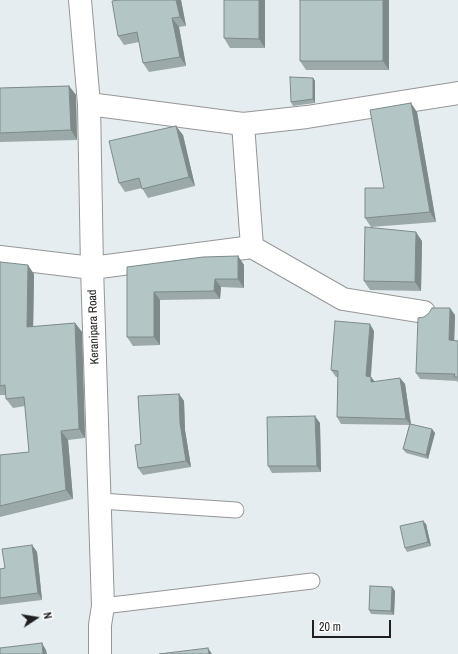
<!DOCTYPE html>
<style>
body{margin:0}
#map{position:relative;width:458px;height:654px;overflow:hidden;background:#e5edf0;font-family:"Archivo Narrow",sans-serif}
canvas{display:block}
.north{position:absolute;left:16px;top:598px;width:40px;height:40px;-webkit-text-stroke:3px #fff;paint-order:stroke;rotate:78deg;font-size:11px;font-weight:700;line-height:16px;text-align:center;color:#1f1f1f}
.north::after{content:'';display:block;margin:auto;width:14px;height:18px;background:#1f1f1f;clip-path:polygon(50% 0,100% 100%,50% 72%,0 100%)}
.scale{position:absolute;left:312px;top:620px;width:79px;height:18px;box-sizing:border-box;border:2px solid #1f1f1f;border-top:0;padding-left:5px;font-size:12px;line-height:14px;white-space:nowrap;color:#1f1f1f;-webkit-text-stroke:3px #fff;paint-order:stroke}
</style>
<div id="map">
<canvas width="458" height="654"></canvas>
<div class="north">N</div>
<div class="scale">20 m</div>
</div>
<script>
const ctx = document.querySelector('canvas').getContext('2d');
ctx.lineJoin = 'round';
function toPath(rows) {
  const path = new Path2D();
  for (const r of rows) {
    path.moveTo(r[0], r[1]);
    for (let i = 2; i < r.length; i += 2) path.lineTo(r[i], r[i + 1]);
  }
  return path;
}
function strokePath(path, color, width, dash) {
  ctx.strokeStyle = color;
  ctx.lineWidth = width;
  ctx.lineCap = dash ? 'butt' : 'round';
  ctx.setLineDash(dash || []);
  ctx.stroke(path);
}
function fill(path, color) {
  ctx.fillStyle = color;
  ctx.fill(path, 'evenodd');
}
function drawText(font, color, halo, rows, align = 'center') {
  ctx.font = font + ' "Archivo Narrow",sans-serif';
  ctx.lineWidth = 4;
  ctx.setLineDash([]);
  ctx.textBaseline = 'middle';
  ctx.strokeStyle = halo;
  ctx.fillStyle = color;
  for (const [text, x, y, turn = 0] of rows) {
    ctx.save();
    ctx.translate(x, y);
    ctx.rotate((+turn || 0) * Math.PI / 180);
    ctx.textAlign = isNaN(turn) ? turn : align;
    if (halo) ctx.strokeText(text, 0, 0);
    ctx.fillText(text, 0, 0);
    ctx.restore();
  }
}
const lane = toPath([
 [100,501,236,510],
 [103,606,312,581]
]);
const street = toPath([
 [80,0,89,104,92,268,103,606,100,625,100,654],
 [89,104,243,124,307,117,458,93],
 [252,247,343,299,424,312],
 [0,257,92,268,252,247,243,124]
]);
const wall = toPath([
 [119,0,181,0,186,26,179,27,186,66,149,72,143,63,139,42,124,45,118,36],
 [224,0,265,0,265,48,230,48,224,38],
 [300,0,389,0,389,70,306,70,300,61],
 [313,78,315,81,315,103,293,106,291,102],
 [69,86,76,95,77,140,0,142,0,88],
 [417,112,436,222,371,227,422,241,421,291,370,290,364,281,371,227,365,218,384,188],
 [183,135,195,186,148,198,142,188,125,192,119,183],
 [238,256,244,265,244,288,221,287,220,299,160,300,160,345,133,346,127,337,127,267],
 [0,262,34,274,33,327,75,323,82,332,85,438,68,440,73,499,0,517,0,455,29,452,25,406,13,408,6,399,6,395,0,395],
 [455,315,454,341,458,341,458,383,457,381,420,379,416,373],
 [374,331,371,377,375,382,400,378,405,384,411,424,432,429,435,433,428,459,406,453,403,449,409,425,341,424,337,417,338,377,336,377,331,370],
 [179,394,184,401,185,430,191,467,143,475,138,468],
 [320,423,321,472,272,473,268,466],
 [423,521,426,524,431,546,407,552,405,548],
 [32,545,37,552,42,600,0,605,0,569,5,568],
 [392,587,395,591,394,615,371,614,369,610]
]);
const shadedWall = toPath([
 [176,0,181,0,186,26,180,17],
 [259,0,265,0,265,48,259,39],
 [383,0,389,0,389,70,383,61],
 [172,18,179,27,186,66,180,57],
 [313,78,315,81,315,103,313,99],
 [69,86,76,95,77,140,71,130],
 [411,103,417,112,436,222,430,212],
 [176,126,183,135,195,186,189,177],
 [416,232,422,241,421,291,415,282],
 [238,256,244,265,244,288,238,279],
 [28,265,34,274,33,336,27,327],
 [215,279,221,287,220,299,214,291],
 [154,292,160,300,160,345,154,337],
 [450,308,455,315,454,347,449,340],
 [75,323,82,332,85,438,79,429],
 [370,324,374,331,370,383,366,376],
 [371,377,376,383,371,382],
 [400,378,405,384,411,425,406,419],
 [179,394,184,401,185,430,191,467,186,461,180,423],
 [315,416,320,423,321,472,317,466],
 [432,429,435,433,428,459,426,455],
 [61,431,68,440,73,499,66,490],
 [423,521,426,524,431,546,428,542],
 [32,545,37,552,42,600,38,593],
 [392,587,395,591,394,615,391,611],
 [42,643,46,650,47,654,43,654],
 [208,648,212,654,209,654]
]);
const building = toPath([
 [119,0,176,0,180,17,172,18,180,57,143,63,137,32,118,36,112,1,119,0],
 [224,0,259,0,259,39,224,38,224,0],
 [300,0,383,0,383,61,300,61,300,0],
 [290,77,313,78,313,99,291,102,290,77],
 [69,86,71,130,0,133,0,88,69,86],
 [411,103,430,212,365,218,365,188,384,188,370,110,411,103],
 [176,126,189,177,142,189,139,178,119,183,109,141,176,126],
 [365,227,416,232,415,282,364,281,365,227],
 [238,256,238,279,215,279,214,291,154,292,154,337,127,337,127,267,203,257,238,256],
 [0,262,28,265,27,327,75,323,79,429,61,431,66,490,0,506,0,455,29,452,24,397,6,399,5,385,0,386,0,262],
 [432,308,450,308,449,340,458,341,458,377,454,377,455,374,416,373,418,318,424,317,429,313,432,308],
 [335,321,370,324,366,376,371,377,371,382,400,378,406,419,337,417,338,371,331,370,335,321],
 [179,394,180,423,186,461,138,468,135,445,141,444,138,396,179,394],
 [315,416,317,466,268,466,267,417,315,416],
 [410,424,432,429,426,455,403,449,410,424],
 [423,521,428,542,405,548,400,526,423,521],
 [32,545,38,593,0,598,0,569,5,568,2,549,32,545],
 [370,586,392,587,391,611,369,610,370,586],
 [42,643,43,654,0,654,0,648,42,643],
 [208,648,209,654,159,654,208,648]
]);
const streetNames = [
 ["Keranipara Road",94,327,-92]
];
strokePath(lane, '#969696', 17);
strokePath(street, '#969696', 24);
strokePath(lane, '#fff', 15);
strokePath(street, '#fff', 22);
fill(wall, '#9ba9a9');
fill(shadedWall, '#7e8a8a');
fill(building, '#b4c5c5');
strokePath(building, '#7e8a8a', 1);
drawText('12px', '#1f1f1f', '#fff', streetNames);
</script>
